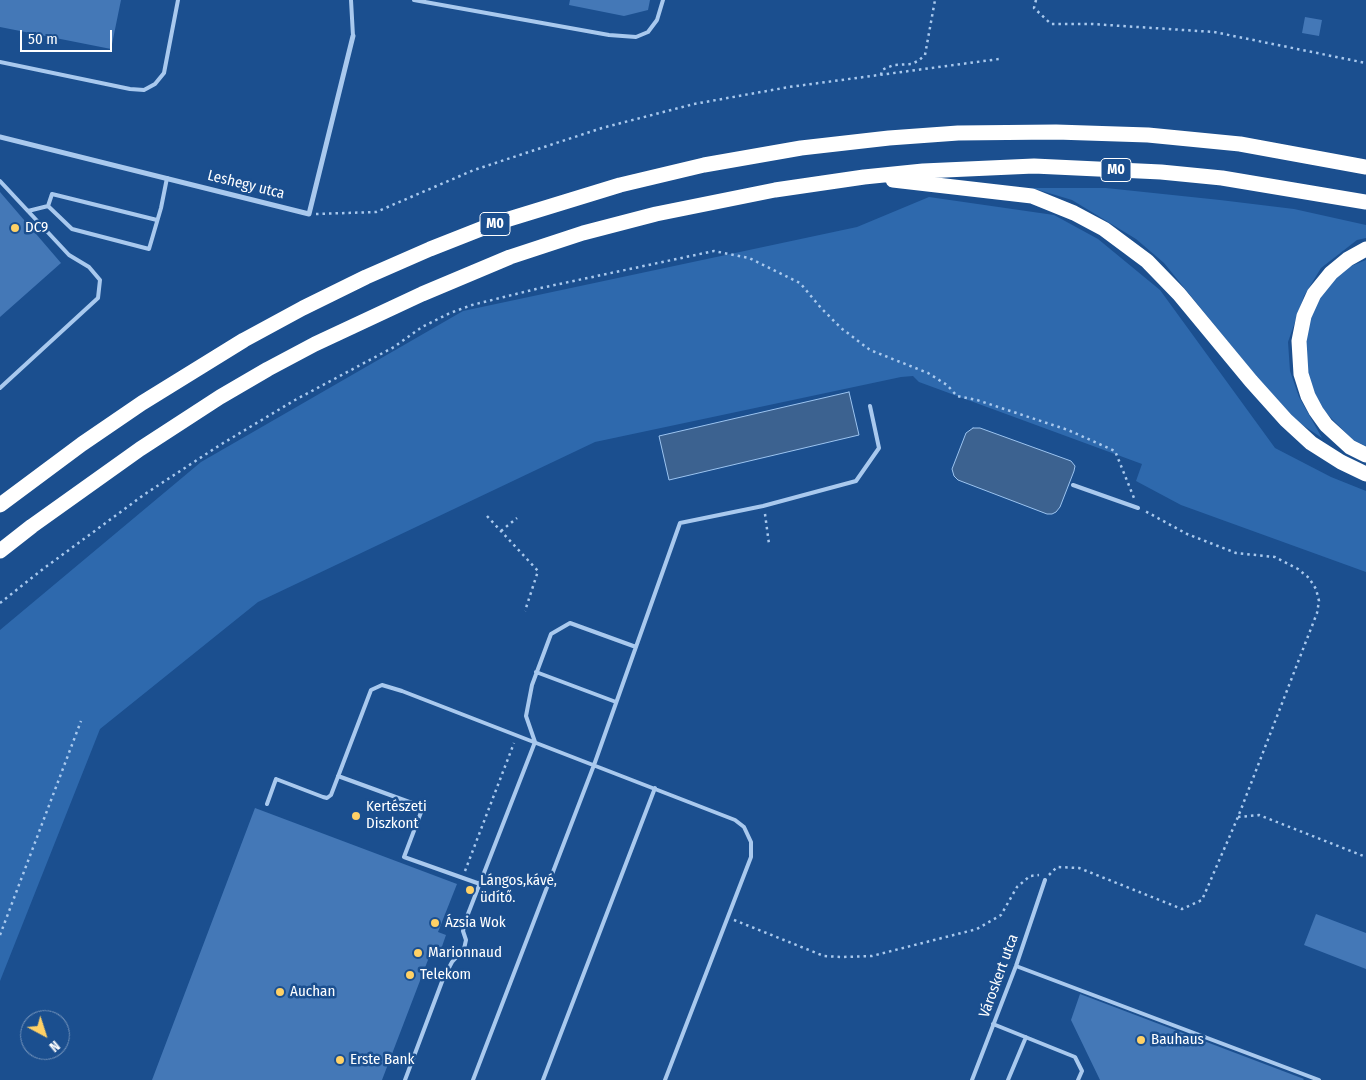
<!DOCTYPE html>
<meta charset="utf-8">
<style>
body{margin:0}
#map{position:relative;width:1366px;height:1080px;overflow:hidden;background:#1b4f8f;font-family:"Fira Sans Condensed",sans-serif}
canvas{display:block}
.north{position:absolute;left:20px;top:1010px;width:50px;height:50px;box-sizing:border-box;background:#1b4f8f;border:1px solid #7695bc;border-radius:50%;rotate:140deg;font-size:14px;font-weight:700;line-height:20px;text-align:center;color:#fff}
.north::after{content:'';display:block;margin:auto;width:18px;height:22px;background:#ffd166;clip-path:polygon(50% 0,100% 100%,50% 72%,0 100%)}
.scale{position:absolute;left:20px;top:30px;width:92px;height:22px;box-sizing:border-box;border:2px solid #fff;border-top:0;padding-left:6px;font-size:15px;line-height:18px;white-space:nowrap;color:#fff;-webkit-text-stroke:4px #1b4f8f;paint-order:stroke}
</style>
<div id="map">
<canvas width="1366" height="1080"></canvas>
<div class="north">N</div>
<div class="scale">50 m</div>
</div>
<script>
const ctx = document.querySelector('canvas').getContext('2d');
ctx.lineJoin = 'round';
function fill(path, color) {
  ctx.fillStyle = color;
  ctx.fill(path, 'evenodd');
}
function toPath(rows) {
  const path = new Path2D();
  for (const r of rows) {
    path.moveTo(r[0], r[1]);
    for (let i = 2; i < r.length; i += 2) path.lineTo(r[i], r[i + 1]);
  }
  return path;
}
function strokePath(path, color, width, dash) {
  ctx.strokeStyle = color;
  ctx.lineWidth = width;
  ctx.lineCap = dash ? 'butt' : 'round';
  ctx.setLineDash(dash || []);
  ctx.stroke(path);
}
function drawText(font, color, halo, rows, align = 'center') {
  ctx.font = font + ' "Fira Sans Condensed",sans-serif';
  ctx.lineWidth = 5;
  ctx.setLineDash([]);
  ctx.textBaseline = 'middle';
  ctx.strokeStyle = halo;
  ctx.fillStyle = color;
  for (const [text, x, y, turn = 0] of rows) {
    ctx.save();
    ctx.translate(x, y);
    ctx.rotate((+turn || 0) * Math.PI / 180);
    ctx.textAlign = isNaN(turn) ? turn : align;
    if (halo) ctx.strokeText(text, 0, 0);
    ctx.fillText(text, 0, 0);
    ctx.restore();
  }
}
const green = toPath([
 [1032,188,1106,188,1220,200,1294,209,1366,225,1366,238,1357,240,1321,268,1304,296,1288,342,1290,371,1299,397,1322,438,1298,422,1260,381,1164,263,1136,239,1072,200],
 [929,197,1054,215,1098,239,1160,290,1275,448,1331,477,1366,491,1366,572,1181,505,1136,481,1142,464,919,382,913,376,901,377,595,442,258,602,100,729,0,981,0,630,201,462,463,311,857,227],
 [1366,260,1366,446,1353,440,1322,409,1307,377,1303,342,1314,307,1331,280,1346,268]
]);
const water = toPath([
 [849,392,859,435,669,480,659,436,849,392],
 [973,428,980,428,1071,461,1075,466,1074,471,1060,507,1056,512,1052,514,1047,514,958,480,954,476,952,469,966,433,973,428]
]);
const building = toPath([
 [0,0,121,0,111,49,0,27],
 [570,0,650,0,648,10,624,16,569,5],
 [1305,17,1322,20,1319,36,1302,33],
 [0,192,61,263,0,317],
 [255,808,457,884,438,932,446,935,439,955,431,952,382,1080,152,1080],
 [1316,914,1366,933,1366,969,1304,945],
 [1080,994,1304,1079,1303,1080,1100,1080,1071,1020]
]);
const path = toPath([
 [1036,0,1034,8,1051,24,1092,24,1214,32,1366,63],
 [881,75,882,70,886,68,894,65,911,64,918,61,925,55,935,0],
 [316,214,376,212,474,170,602,128,694,104,789,87,999,59],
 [765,514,769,544],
 [487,516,538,571,525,611],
 [501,531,517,518],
 [0,603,43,569,145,494,220,445,295,400,394,347,422,327,450,313,472,305,536,289,714,251,749,258,800,283,821,308,841,328,870,350,928,373,947,385,957,396,977,400,1068,430,1115,451,1134,498],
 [1238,817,1259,815,1366,857],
 [465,871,514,743],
 [1049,875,1057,867,1079,868,1182,909,1202,900,1238,817,1317,613,1319,601,1316,589,1309,578,1298,569,1275,557,1236,553,1187,534,1145,511],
 [734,920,824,956,842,957,872,956,977,929,1001,915,1017,887,1030,876,1039,875],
 [0,935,81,721]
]);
const lane = toPath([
 [351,0,353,36],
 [414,0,609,35,636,37,648,32,657,20,663,0],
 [0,62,130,89,144,90,155,84,164,73,178,0],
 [0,181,69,255,89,267,100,280,98,298,0,388],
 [28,211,48,206],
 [157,220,52,194,48,206,72,229,149,249,161,208,167,178],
 [1073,485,1138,508],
 [536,672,616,702],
 [338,776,423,807,404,857,480,884],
 [267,804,276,779,323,797,327,798,331,795,371,690,382,685,402,691,735,820,744,827,751,842,751,857,665,1080],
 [1016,966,1319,1080],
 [993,1024,1075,1057,1082,1071,1078,1080],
 [405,1080,443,979,452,962,464,949,466,940,463,931,466,919,535,742,526,716,532,685,551,634,570,623,636,647],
 [473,1080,594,765,680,523,763,506,856,481,879,448,870,406],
 [543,1080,655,788],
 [972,1080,1016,966,1045,880],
 [1008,1080,1026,1037]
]);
const street = toPath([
 [0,137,309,214,353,36]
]);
const highway = toPath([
 [893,180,1032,196,1074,213,1104,229,1147,261,1179,294,1251,381,1286,420,1311,443,1341,462,1366,474],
 [1366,249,1348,259,1331,273,1314,294,1304,316,1299,341,1301,374,1308,396,1316,411,1326,425,1350,447,1366,455],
 [0,505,82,444,142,403,244,340,303,308,366,277,430,249,496,223,620,185,704,165,801,148,889,138,958,133,1056,132,1148,135,1240,144,1366,167],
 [0,551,32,526,140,449,220,397,268,369,315,344,422,294,510,257,583,233,656,214,775,190,864,177,923,171,1034,166,1161,172,1222,178,1366,202]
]);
const markers = [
 [15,228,5,"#ffd166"],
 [356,816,5,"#ffd166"],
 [470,890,5,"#ffd166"],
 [435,923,5,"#ffd166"],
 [418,953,5,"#ffd166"],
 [410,975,5,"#ffd166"],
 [280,992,5,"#ffd166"],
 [1141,1040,5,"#ffd166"],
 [340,1060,5,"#ffd166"]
];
const shields = [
 [1116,170,30],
 [495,224,30]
];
const shieldNames = [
 ["M0",1116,170],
 ["M0",495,224]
];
const streetNames = [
 ["Leshegy utca",246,185,14],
 ["Városkert utca",999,976,-70]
];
const poiNames = [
 ["DC9",25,228],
 ["Kertészeti",366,807],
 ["Diszkont",366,824],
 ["Lángos,kávé,",480,881],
 ["üdítő.",480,898],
 ["Ázsia Wok",445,923],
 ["Marionnaud",428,953],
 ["Telekom",420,975],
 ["Auchan",290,992],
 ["Bauhaus",1151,1040],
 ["Erste Bank",350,1060]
];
fill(green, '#2e69ad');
fill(water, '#3c6290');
strokePath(water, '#9cc4f0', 1);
fill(building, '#4478b7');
strokePath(path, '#a9c9ee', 2.5, [2.5, 4]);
strokePath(lane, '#a9c9ee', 4);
strokePath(street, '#a9c9ee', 5);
strokePath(highway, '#fff', 15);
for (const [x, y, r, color] of markers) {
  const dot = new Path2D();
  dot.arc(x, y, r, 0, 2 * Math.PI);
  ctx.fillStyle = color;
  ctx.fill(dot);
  strokePath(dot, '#1b4f8f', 2);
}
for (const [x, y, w] of shields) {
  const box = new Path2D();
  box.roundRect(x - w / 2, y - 11.5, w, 23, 4);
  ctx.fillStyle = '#1b4f8f';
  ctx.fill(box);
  strokePath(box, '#fff', 1);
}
drawText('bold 14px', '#fff', null, shieldNames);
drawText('15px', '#fff', '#1b4f8f', streetNames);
drawText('15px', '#fff', '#1b4f8f', poiNames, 'left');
</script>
